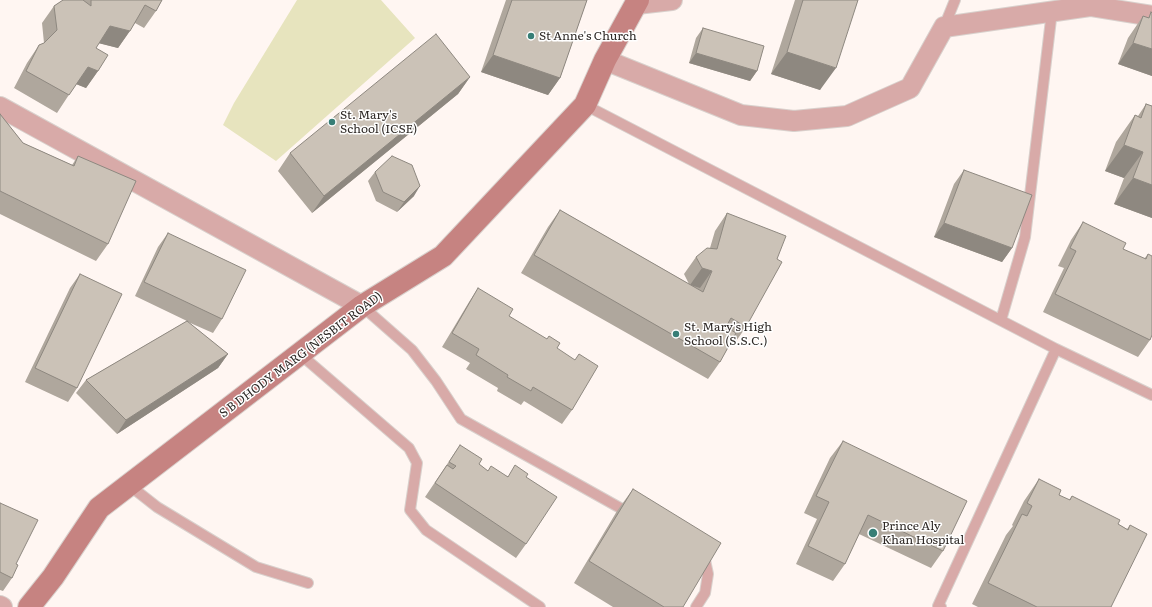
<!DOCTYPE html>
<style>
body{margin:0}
canvas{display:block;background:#fff6f2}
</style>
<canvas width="1152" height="607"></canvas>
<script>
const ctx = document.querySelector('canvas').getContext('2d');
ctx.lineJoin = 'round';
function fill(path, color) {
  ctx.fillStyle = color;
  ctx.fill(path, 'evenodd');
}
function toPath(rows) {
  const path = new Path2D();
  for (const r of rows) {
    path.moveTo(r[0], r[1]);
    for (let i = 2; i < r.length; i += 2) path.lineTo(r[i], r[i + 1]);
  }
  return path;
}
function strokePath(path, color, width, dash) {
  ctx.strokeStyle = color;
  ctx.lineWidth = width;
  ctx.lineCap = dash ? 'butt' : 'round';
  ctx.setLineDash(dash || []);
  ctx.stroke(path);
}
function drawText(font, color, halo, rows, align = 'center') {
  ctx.font = font + ' Literata,serif';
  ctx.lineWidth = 3;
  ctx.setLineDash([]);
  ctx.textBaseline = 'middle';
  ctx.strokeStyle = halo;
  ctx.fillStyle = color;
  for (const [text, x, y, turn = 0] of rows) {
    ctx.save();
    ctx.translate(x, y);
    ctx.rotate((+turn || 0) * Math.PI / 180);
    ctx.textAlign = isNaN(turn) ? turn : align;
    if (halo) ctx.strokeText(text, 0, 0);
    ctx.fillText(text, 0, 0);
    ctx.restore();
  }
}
const green = toPath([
 [297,0,381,0,415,38,276,161,223,125,234,103]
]);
const service = toPath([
 [944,27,955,0],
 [585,105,1056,349,1152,395],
 [362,306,412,350,436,381,461,419,631,514],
 [1001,320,1025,237,1052,11],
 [300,354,409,448,417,463,410,510,426,530,540,607],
 [129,485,157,507,256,567,308,583],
 [696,607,705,593,708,574,705,560,701,556],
 [941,607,938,606,1056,349]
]);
const minor = toPath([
 [637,4,672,0],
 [605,60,741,115,794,121,847,116,910,88,944,27,1090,6,1152,16],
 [0,107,362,306],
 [0,606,2,607]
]);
const secondary = toPath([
 [29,607,53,577,99,508,362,306,443,256,585,105,605,60,638,0]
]);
const wall = toPath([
 [63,0,162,0,156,11,144,28,135,23,118,48,99,43,96,48,98,71,86,88,76,84,57,113,14,88,27,63,39,45,44,43,42,23,54,6],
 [506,0,587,0,560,78,548,95,481,72],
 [795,0,858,0,820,90,771,74],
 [1151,12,1152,13,1152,76,1118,64,1128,38,1143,16,1148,18],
 [703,28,757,71,750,81,689,63,696,38],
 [470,77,458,94,312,213,278,171,290,153],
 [1146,104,1152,106,1152,218,1114,204,1124,178,1105,171,1116,142,1135,115,1138,116],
 [0,114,23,143,72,165,78,156,108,244,96,261,0,214],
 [964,170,1012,248,1002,262,934,237,954,184],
 [375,172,414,196,397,212,376,201,368,181],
 [560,210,689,284,684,274,696,257,710,248,715,231,727,213,746,327,734,344,731,342,720,362,708,379,521,273,548,227],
 [1083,222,1123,249,1144,259,1148,254,1150,340,1138,357,1043,312,1064,268,1058,266,1071,240],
 [168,233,222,319,213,333,188,322,228,354,218,368,117,434,76,393,86,380,187,321,135,296,158,247],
 [80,274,77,388,68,402,25,382,70,288],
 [478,288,509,316,557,348,572,410,562,424,524,401,521,405,497,391,498,388,466,369,470,363,442,347,469,302],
 [843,441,943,551,931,568,859,534,845,564,833,581,796,564,817,519,804,513,830,458],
 [460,445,479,464,488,471,507,476,526,477,526,544,516,558,425,497],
 [1039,479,1059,495,1069,500,1072,496,1118,524,1127,529,1130,525,1111,607,978,607,972,604,1006,535,1013,526,1012,525,1024,501],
 [633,489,683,607,613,607,574,583,617,511],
 [0,503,16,564,12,578,3,591,0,590]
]);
const shadedWall = toPath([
 [110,26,130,31,118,48,98,43],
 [1133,43,1152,49,1152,76,1118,64],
 [787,52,836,68,820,90,771,74],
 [696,53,757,71,750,81,689,63],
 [493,55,560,78,548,95,481,72],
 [88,67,98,71,86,88,76,84],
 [470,77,458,94,312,213,324,196],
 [1124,145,1143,152,1124,178,1105,171],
 [1133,178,1152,185,1152,218,1114,204],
 [420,186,414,196,397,212,404,202],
 [944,223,1012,248,1002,262,934,237],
 [702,268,712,271,700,288,690,285],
 [228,354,218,368,117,434,126,420]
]);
const building = toPath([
 [63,0,83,0,91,6,91,0,162,0,156,11,145,5,130,31,110,26,96,48,108,55,98,71,88,67,69,95,26,71,39,45,44,43,57,30,54,6,63,0],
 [512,0,587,0,560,78,493,55,512,0],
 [803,0,858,0,836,68,787,52,803,0],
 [1151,12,1152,13,1152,49,1133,43,1143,16,1149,18,1151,12],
 [703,28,764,46,757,71,696,53,703,28],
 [436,34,470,77,324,196,290,153,436,34],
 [1146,104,1152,106,1152,185,1133,178,1143,152,1124,145,1135,115,1141,118,1146,104],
 [0,114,23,143,74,166,78,156,136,181,108,244,0,191,0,114],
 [392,156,412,165,420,186,404,202,383,192,375,172,392,156],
 [964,170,1032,195,1012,248,944,223,964,170],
 [560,210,703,292,712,271,702,268,696,257,707,248,717,249,727,213,786,236,777,259,782,262,746,327,731,318,726,327,736,333,720,362,534,255,560,210],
 [1083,222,1126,243,1123,249,1146,259,1148,254,1152,256,1152,335,1150,340,1055,294,1076,251,1070,248,1083,222],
 [168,233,246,270,222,319,144,282,168,233],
 [80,274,122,294,77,388,35,368,80,274],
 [478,288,513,309,509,316,547,339,549,336,560,343,557,348,575,360,579,354,598,366,572,410,533,387,531,391,507,377,508,375,476,355,479,349,452,333,478,288],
 [187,321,228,354,126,420,86,380,187,321],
 [843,441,967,501,943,551,868,515,845,564,808,546,829,502,816,496,843,441],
 [460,445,482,459,479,464,488,471,491,466,508,477,515,465,528,474,526,477,557,497,526,544,435,483,447,465,453,469,456,466,449,462,460,445],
 [1039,479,1061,490,1059,495,1070,500,1072,496,1120,520,1118,524,1128,530,1130,525,1147,534,1111,607,1037,607,988,583,1022,514,1027,516,1032,506,1027,503,1039,479],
 [633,489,721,543,683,607,664,607,589,561,633,489],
 [0,503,38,520,16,564,18,565,12,578,0,572,0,503]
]);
const markers = [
 [531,36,4,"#377e76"],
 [332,122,4,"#377e76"],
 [676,334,4,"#377e76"],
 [873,533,5,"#377e76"]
];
const poiNames = [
 ["St Anne's Church",539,36],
 ["St. Mary's",340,115],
 ["School (ICSE)",340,129],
 ["St. Mary's High",684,327],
 ["School (S.S.C.)",684,341],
 ["Prince Aly",882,526],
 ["Khan Hospital",882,540]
];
const streetNames = [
 ["S B DHODY MARG (NESBIT ROAD)",301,355,-37]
];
fill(green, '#e7e4be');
strokePath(service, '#d9d1cd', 12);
strokePath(minor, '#d9d1cd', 22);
strokePath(secondary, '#d9d1cd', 24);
strokePath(service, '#d8aaa8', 10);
strokePath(minor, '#d8aaa8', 20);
strokePath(secondary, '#c68381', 22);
fill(wall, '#afa79d');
fill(shadedWall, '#8e8880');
fill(building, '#cbc2b7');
strokePath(building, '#8e8880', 1);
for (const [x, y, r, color] of markers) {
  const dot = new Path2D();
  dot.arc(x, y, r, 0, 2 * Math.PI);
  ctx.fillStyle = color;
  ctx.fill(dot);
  strokePath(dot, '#fff', 1.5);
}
drawText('12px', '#2d2825', '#fff', poiNames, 'left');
drawText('12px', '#2d2825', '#fff', streetNames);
</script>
